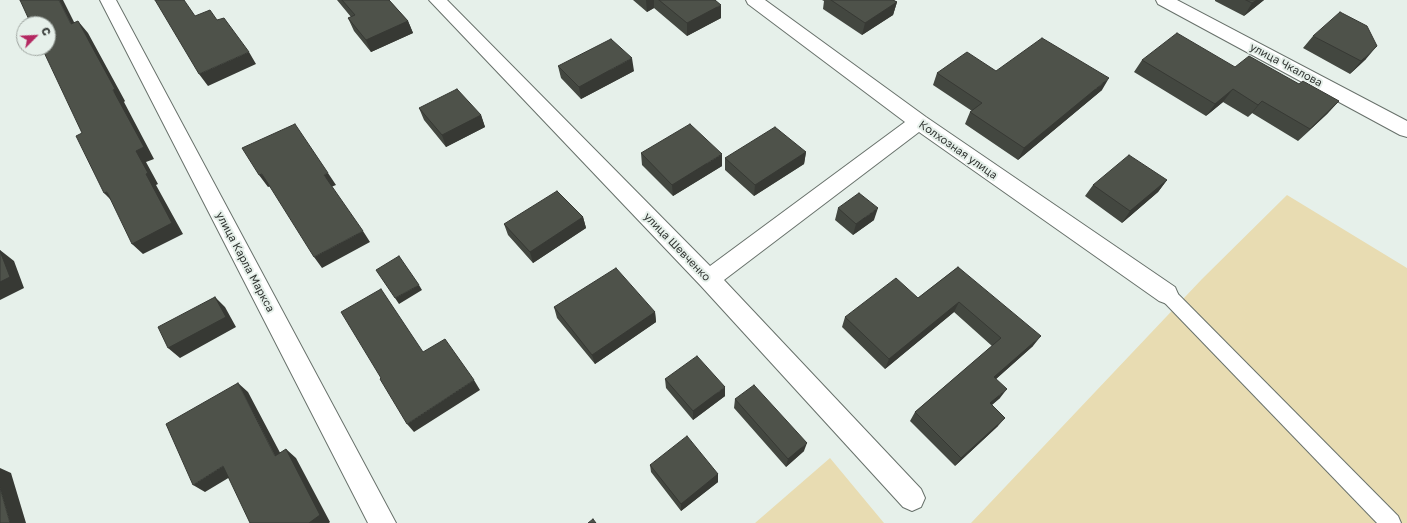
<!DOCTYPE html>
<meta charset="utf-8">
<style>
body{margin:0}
#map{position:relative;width:1407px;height:523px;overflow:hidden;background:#e6f0ea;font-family:"Golos Text",sans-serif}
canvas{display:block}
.north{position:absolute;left:16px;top:16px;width:40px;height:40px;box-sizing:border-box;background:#e6f0ea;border:1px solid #9ea5a0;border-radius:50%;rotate:66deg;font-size:11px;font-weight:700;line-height:16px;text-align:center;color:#313532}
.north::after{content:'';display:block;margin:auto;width:14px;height:18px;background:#b42861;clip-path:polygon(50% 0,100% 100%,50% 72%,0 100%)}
</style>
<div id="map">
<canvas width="1407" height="523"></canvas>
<div class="north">С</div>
</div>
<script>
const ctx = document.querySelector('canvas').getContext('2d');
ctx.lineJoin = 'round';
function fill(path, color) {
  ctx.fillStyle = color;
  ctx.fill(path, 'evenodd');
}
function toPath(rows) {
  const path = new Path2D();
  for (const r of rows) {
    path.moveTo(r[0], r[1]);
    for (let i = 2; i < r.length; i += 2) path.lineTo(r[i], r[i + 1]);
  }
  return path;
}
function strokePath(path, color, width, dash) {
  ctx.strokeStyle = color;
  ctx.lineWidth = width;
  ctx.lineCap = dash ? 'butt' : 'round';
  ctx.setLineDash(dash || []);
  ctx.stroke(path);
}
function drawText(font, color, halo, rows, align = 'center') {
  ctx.font = font + ' "Golos Text",sans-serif';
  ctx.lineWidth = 4;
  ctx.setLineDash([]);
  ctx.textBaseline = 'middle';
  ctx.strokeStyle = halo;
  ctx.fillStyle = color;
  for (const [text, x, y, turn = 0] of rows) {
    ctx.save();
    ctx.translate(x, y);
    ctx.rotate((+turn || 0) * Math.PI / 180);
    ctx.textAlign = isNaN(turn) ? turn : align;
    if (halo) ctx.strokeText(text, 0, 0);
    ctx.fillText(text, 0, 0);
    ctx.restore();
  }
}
const green = toPath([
 [1287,195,1407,268,1407,523,971,523,1202,279],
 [830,458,884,523,755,523]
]);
const lane = toPath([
 [1167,287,1173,289,1398,516,1401,523,1377,523,1161,299,1159,294,1161,289,1167,287]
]);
const street = toPath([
 [100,0,116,0,396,523,368,523,100,0],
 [429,0,447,0,710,266,905,122,748,4,746,0,765,0,926,117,1175,287,1178,294,1175,301,1167,304,1159,301,919,132,724,280,921,489,925,498,921,507,912,511,903,507,701,286,429,0],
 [1156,0,1177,0,1407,121,1407,137,1400,135,1158,4,1156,0]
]);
const wall = toPath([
 [337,0,389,0,408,21,413,33,371,52,354,31,348,18,351,17],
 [633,0,715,0,721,18,687,36,654,8,647,12],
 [822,0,893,0,897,2,893,15,862,35,823,9,824,1],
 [1215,0,1264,0,1244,16,1215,1],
 [1313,36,1366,59,1350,74,1303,48],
 [1142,60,1235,67,1299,84,1339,101,1327,114,1298,141,1252,113,1248,117,1223,102,1206,116,1134,72],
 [558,66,634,71,581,99,561,78],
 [996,71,1102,90,1018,160,965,124,970,112,972,111,933,85,937,73],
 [419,108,481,115,485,127,446,147,424,120],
 [806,152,804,164,754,196,725,170,725,158],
 [641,153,722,166,673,196,642,165],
 [1167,180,1158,192,1122,223,1085,196,1093,185],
 [838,208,874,220,853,235,835,220],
 [583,217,586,228,533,263,508,235,504,224],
 [958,267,1033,346,996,379,1000,398,992,405,998,426,955,466,910,421,915,412,992,346,954,312,885,369,842,327,845,317,918,298],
 [554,307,655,312,656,322,595,364,557,318],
 [665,379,725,396,693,420,666,388],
 [735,399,804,451,786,467,734,408],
 [650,465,718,474,718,482,681,511,651,472]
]);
const shadedWall = toPath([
 [59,0,63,0,81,36,71,24],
 [646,0,654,0,654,8,647,12],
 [1257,0,1264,0,1244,16,1252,3],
 [897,2,893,15,862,35,865,23],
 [721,5,721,18,687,36,687,23],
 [78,21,88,33,125,101,124,102,154,159,146,162,158,184,156,185,183,234,143,254,132,244,136,151,113,90],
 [408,21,413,33,371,52,366,40],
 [1377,46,1366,59,1350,74,1361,61],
 [249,52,256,64,208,86,199,74],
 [632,58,634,71,581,99,579,87],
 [1109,78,1102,90,1018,160,1024,148],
 [1233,89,1223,102,1206,116,1215,104],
 [1262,101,1252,113,1248,117,1258,105],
 [1339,101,1327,114,1298,141,1310,129],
 [481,115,485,127,446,147,442,135],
 [806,152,804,164,754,196,755,185],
 [722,154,722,166,673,196,672,185],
 [328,173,336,185,331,187,324,175],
 [262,174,271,186,268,187,259,175],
 [1167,180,1158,192,1122,223,1130,211],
 [107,192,116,205,104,193],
 [878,208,874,220,853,235,856,224],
 [583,217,586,228,533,263,530,252],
 [363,231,370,242,322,268,314,257],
 [0,250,14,261,24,288,0,300],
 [419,285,422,290,399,304,395,298],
 [215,297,225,307,236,327,180,358,168,348],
 [959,302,954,312,885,369,889,359],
 [655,312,656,322,595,364,592,355],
 [1041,336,1033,346,987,387,994,377],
 [474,380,480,390,414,432,407,424],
 [238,383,248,392,286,464,275,456],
 [725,387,725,396,693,420,693,411],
 [1007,389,1000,398,983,412,990,403],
 [1005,418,998,426,955,466,961,458],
 [807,443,804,451,786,467,788,459],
 [286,449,296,458,330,522,329,523,309,523],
 [223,466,235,474,205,492,193,485],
 [0,468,11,473,26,523,10,523,0,488],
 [718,474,718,482,681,511,681,504]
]);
const building = toPath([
 [20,0,59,0,71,24,78,21,115,89,113,90,144,147,136,151,148,173,146,174,172,223,132,244,107,192,104,193,76,136,82,133,42,48,48,48,48,24,31,24,20,0],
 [155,0,184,0,195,16,210,10,217,20,224,18,249,52,199,74,155,0],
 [342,0,389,0,408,21,366,40,348,18,355,15,342,0],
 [659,0,715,0,721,5,687,23,659,0],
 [831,0,893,0,897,2,865,23,831,0],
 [1246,0,1257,0,1252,3,1246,0],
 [1340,12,1367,26,1377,46,1361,61,1313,36,1340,12],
 [1177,33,1235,67,1249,56,1299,84,1303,81,1339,101,1310,129,1262,101,1258,105,1233,89,1215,104,1142,60,1177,33],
 [1042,38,1109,78,1024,148,970,112,982,103,937,73,967,52,996,71,1042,38],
 [611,39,632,58,579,87,558,66,611,39],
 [457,89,481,115,442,135,419,108,457,89],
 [295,124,328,173,324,175,363,231,314,257,262,174,259,175,242,148,295,124],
 [690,124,722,154,672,185,641,153,690,124],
 [775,127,806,152,755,185,725,158,775,127],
 [1129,155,1167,180,1130,211,1093,185,1129,155],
 [557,191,583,217,530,252,504,224,557,191],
 [859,193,878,208,856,224,838,208,859,193],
 [0,251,10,277,0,282,0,251],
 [399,256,419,285,395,298,376,270,399,256],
 [958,267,1041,336,994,377,1007,389,990,403,1005,418,961,458,915,412,1001,338,959,302,889,359,845,317,896,278,918,298,958,267],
 [616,268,655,312,592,355,554,307,616,268],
 [381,289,423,352,445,339,474,380,407,424,380,379,381,378,341,312,381,289],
 [215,297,226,317,168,348,158,327,215,297],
 [697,356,725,387,693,411,665,379,697,356],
 [238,383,275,456,286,449,320,515,309,523,250,523,223,466,193,485,166,424,238,383],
 [754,385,807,443,788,459,735,399,754,385],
 [687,436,718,474,681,504,650,465,687,436],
 [0,488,10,523,0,523,0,488],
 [593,519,596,523,588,523,593,519]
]);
const streetNames = [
 ["улица Чкалова",1286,65,28],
 ["Колхозная улица",958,150,35],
 ["улица Шевченко",677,247,46],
 ["улица Карла Маркса",245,262,62]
];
fill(green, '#e8dcb2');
strokePath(lane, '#68716b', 2);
strokePath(street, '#68716b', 2);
fill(lane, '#fff');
fill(street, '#fff');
fill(wall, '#434740');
fill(shadedWall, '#373934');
fill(building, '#4e524a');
strokePath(building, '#373934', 1);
drawText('11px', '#313532', '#e6f0ea', streetNames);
</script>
